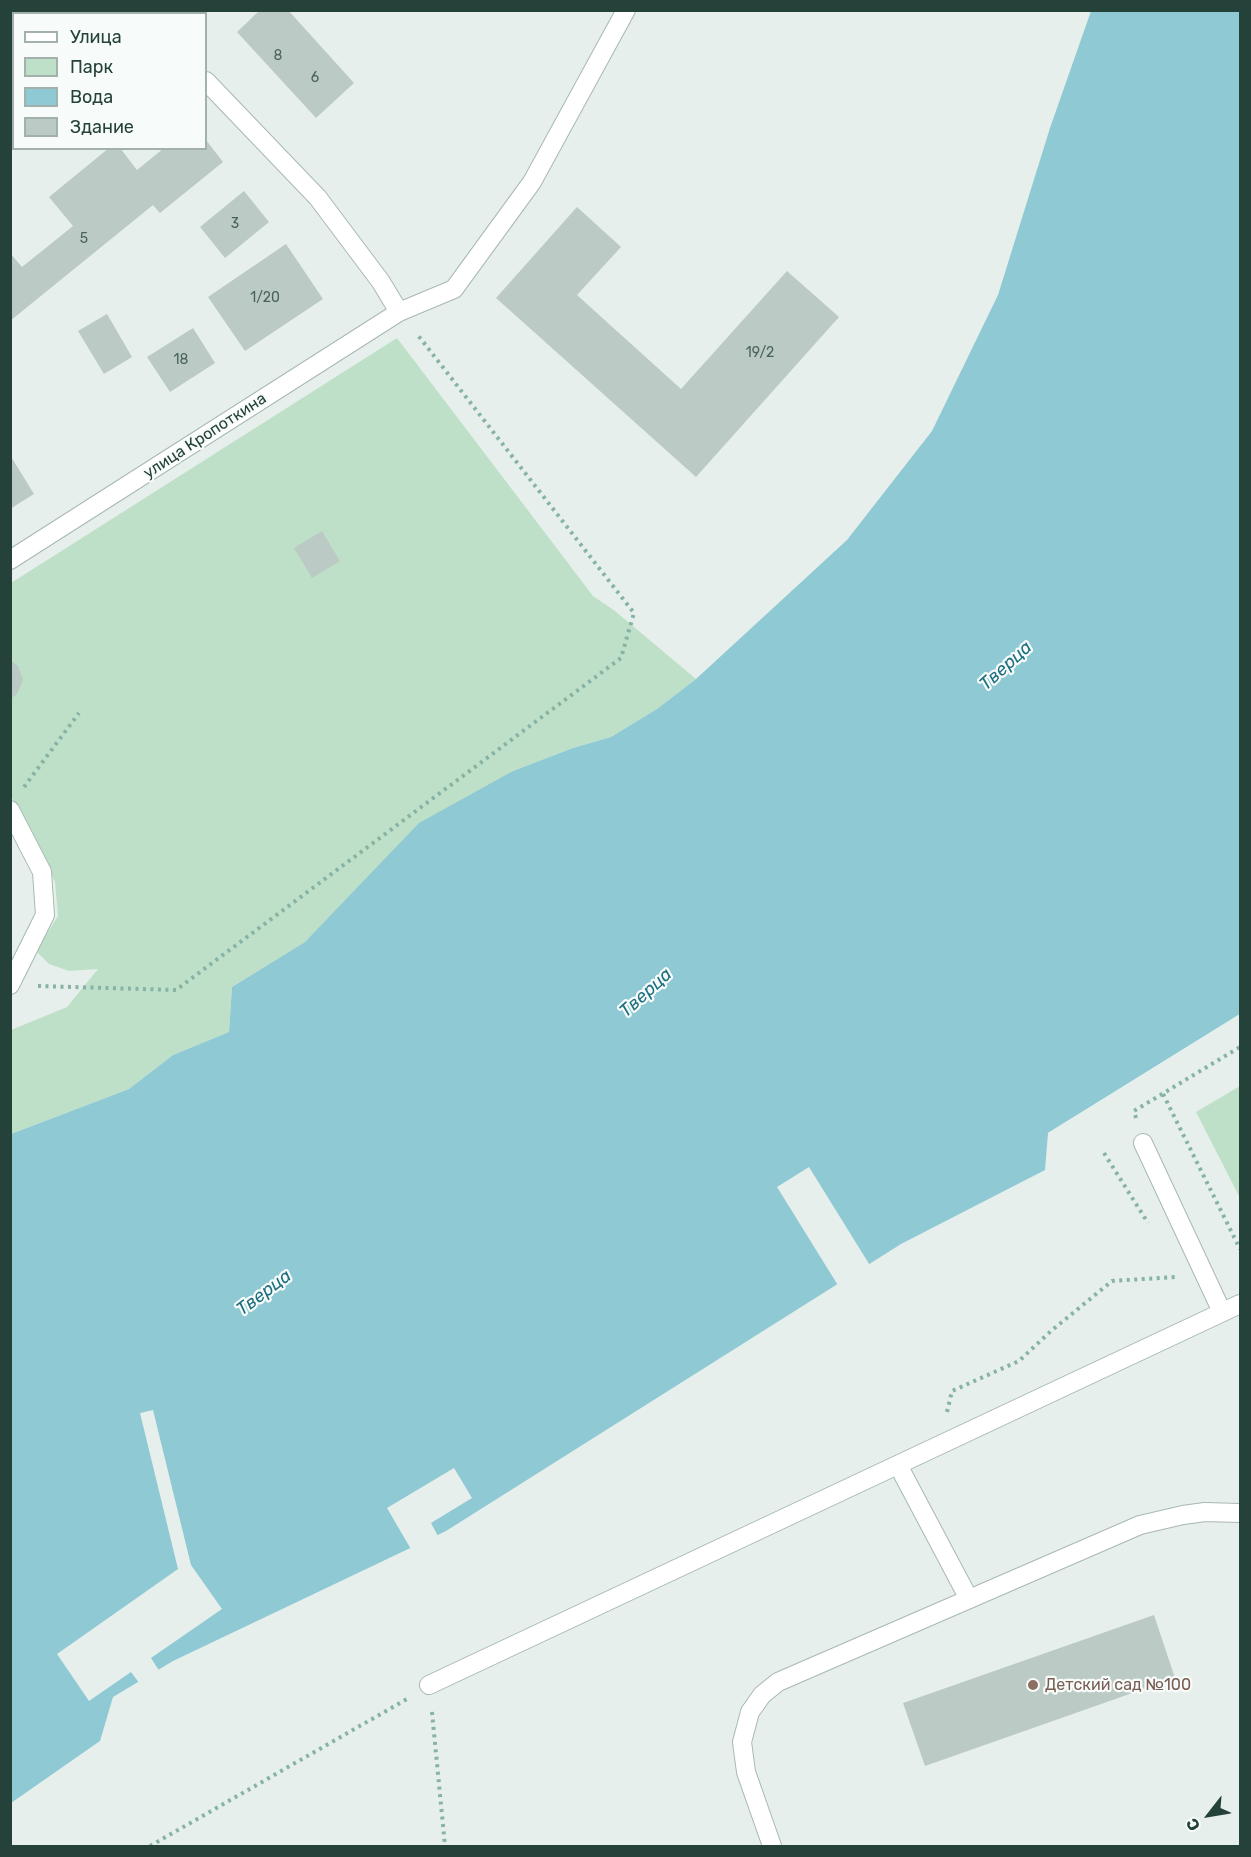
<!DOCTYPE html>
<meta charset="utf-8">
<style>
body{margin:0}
#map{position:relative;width:1251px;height:1857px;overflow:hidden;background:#e6efeb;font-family:Rubik,sans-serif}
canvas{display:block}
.frame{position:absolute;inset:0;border:12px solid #24423a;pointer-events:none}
.legend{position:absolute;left:12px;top:12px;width:195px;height:138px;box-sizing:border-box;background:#f7fbf9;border:2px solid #a3b1ad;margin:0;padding:8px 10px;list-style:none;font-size:18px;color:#24423a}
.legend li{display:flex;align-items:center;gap:12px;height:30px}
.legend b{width:30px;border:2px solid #a3b1ad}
.north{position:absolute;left:1179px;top:1785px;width:60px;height:60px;-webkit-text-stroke:4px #f7fbf9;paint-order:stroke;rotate:239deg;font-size:16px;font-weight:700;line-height:24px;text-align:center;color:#24423a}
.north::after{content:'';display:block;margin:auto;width:21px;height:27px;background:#24423a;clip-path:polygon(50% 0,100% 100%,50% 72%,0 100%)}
</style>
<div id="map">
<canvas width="1251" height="1857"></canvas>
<div class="frame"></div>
<ul class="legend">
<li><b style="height:8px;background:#fff"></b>Улица</li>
<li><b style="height:16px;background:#bfe0c8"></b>Парк</li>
<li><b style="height:16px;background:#8ec9d4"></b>Вода</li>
<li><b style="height:16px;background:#bbcac4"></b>Здание</li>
</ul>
<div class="north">С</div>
</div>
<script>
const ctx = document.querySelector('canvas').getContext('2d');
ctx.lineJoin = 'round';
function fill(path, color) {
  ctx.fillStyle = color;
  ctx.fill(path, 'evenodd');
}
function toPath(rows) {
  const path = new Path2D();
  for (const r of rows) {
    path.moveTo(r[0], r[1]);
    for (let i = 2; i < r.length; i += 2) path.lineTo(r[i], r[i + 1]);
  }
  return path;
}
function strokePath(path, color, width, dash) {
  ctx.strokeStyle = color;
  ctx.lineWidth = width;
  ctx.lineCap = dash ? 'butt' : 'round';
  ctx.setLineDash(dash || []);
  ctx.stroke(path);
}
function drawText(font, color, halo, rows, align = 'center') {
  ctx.font = font + ' Rubik,sans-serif';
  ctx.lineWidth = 4.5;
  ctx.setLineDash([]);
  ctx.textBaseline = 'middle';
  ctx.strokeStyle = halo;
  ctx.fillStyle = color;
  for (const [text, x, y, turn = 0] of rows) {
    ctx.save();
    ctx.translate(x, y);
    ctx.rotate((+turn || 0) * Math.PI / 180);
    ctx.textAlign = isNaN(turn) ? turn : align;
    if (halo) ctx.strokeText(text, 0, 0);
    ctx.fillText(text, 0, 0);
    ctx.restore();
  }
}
const green = toPath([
 [397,338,593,596,615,611,696,679,657,709,611,737,573,748,513,771,362,885,305,942,232,987,229,1032,173,1055,129,1089,11,1134,11,1030,67,1007,98,969,69,971,49,964,36,951,58,916,55,882,32,833,11,796,11,583],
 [1240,1086,1240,1198,1196,1112]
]);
const water = toPath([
 [1091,11,1240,11,1240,1014,1048,1133,1045,1170,901,1244,446,1531,173,1661,113,1697,100,1741,11,1803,11,1134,129,1089,173,1055,229,1032,232,987,305,942,419,823,513,771,573,748,611,737,657,709,696,679,847,540,932,431,998,295,1050,128]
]);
const pier = toPath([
 [1240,1014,1240,1017,1051,1135,1051,1138,1048,1133],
 [809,1167,871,1267,839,1287,777,1187],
 [153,1410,191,1565,222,1609,151,1658,160,1672,140,1684,131,1672,89,1701,57,1654,178,1569,140,1413],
 [454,1468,472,1498,431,1523,439,1538,412,1551,387,1508]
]);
const building = toPath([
 [260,10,288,10,354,83,316,118,237,32],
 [206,140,223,162,160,213,153,205,10,321,10,253,22,267,73,226,49,197,109,148,120,148,137,170,164,148,206,148],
 [244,191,269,222,225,258,200,227],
 [577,207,621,247,577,295,681,389,787,271,839,317,696,477,496,298],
 [286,244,323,299,245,351,208,297],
 [107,314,132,357,104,374,78,331],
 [193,328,215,363,170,392,147,357],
 [10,455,34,494,10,509],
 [322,531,340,561,312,578,294,548],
 [10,660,18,666,23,680,17,694,10,699],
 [1154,1615,1175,1678,925,1766,903,1703]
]);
const path = toPath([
 [24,787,79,713],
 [38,986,176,990,621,658,634,613,417,334],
 [1163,1094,1240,1249],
 [1136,1118,1134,1111,1240,1047],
 [1104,1153,1148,1223],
 [947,1412,952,1391,1019,1361,1051,1331,1112,1281,1175,1277],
 [432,1712,445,1846],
 [150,1846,407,1699]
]);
const service = toPath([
 [399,312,454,289,532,182,626,10],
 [1143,1143,1222,1312],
 [898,1465,969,1599],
 [429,1685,1240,1304]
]);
const minor = toPath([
 [138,10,141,14],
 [10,560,399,312,381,282,318,198,206,81],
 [10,810,42,872,45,915,10,985],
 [772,1846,746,1772,742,1742,750,1712,762,1695,778,1682,1140,1525,1183,1515,1205,1512,1240,1513]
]);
const markers = [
 [1033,1685,6,"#8d6e63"]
];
const numberNames = [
 ["8",278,56],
 ["6",315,78],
 ["3",235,224],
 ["5",84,239],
 ["1/20",265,298],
 ["19/2",760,353],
 ["18",181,360]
];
const streetNames = [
 ["улица Кропоткина",205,436,-33]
];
const educationNames = [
 ["Детский сад №100",1045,1685]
];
const waterNames = [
 ["Тверца",1006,666,-42],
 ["Тверца",646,993,-42],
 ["Тверца",264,1293,-37]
];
fill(green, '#bfe0c8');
fill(water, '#8ec9d4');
fill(pier, '#e6efeb');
fill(building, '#bbcac4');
strokePath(service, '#a8b8b2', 20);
strokePath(minor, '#a8b8b2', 20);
strokePath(path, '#86b3a5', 4, [3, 4.5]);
strokePath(service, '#fff', 18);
strokePath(minor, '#fff', 18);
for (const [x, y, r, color] of markers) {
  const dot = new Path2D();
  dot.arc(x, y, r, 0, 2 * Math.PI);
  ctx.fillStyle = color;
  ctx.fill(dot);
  strokePath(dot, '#f7fbf9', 2);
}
drawText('14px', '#4a645c', null, numberNames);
drawText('16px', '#24423a', '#f7fbf9', streetNames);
drawText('16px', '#785e54', '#f7fbf9', educationNames, 'left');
drawText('italic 18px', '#1c6f80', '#f7fbf9', waterNames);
</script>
